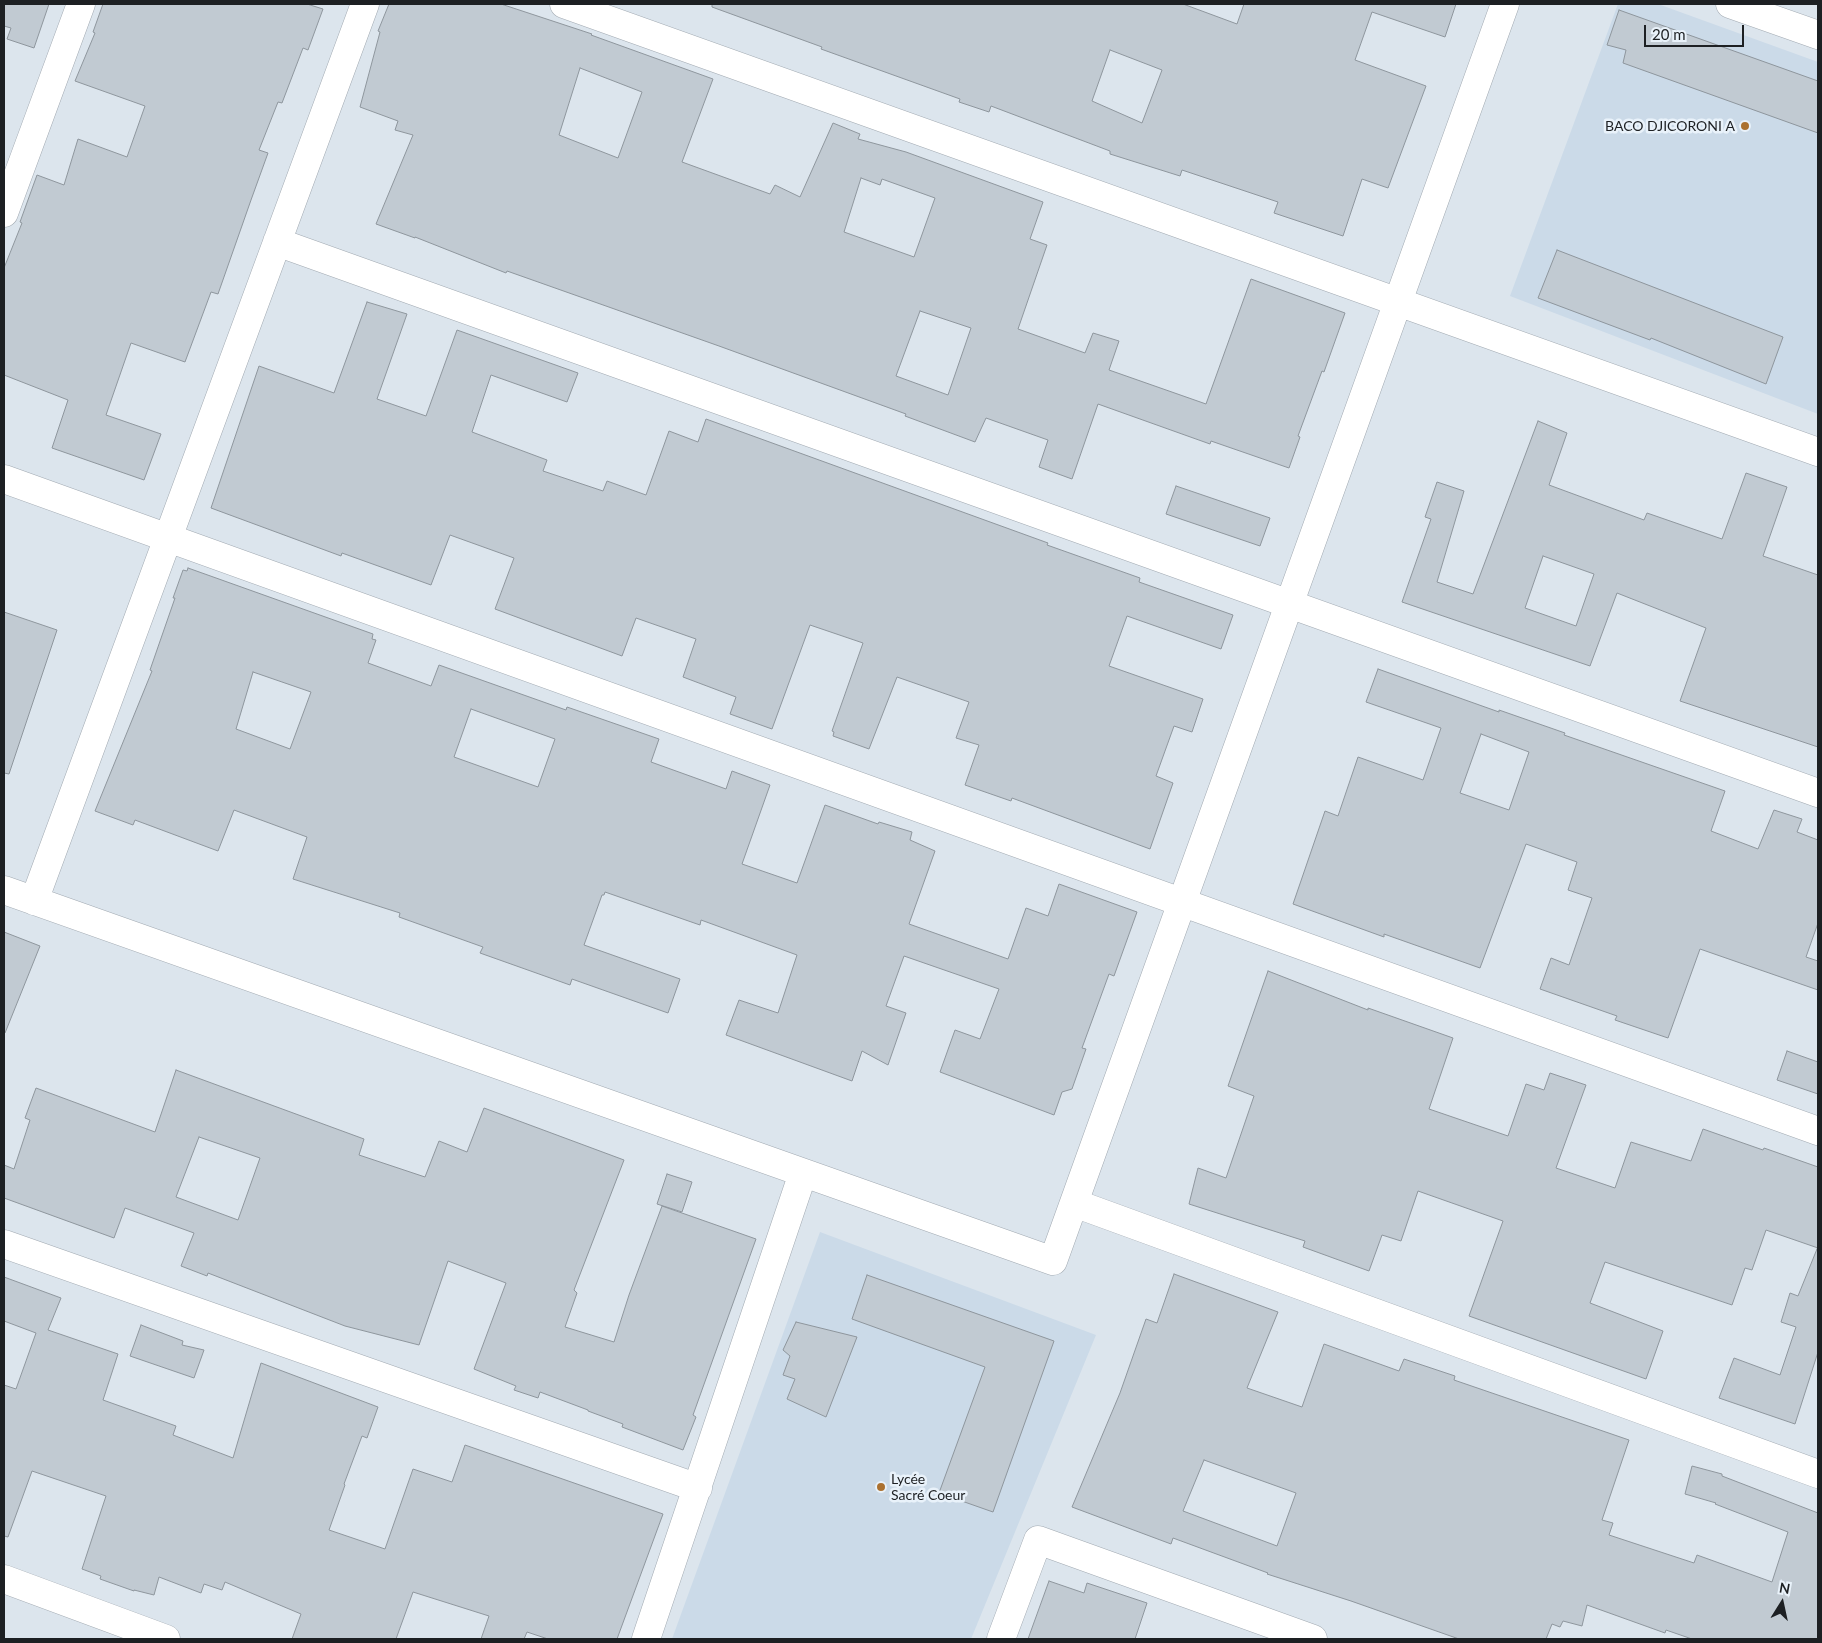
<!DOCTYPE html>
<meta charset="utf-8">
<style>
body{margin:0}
#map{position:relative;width:1822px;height:1643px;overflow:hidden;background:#dce5ed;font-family:Lato,sans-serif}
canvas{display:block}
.frame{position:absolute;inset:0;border:5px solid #1d2023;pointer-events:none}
.north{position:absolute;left:1757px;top:1578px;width:50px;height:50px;-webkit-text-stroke:4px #e9f2fa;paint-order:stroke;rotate:10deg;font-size:14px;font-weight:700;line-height:20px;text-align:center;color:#1d2023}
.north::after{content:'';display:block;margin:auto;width:18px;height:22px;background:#1d2023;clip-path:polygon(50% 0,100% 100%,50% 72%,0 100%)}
.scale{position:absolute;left:1644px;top:25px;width:100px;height:22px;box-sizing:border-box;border:2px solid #1d2023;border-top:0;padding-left:6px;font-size:15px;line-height:18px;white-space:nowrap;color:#1d2023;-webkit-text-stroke:4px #e9f2fa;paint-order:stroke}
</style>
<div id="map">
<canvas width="1822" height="1643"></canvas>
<div class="frame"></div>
<div class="north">N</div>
<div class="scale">20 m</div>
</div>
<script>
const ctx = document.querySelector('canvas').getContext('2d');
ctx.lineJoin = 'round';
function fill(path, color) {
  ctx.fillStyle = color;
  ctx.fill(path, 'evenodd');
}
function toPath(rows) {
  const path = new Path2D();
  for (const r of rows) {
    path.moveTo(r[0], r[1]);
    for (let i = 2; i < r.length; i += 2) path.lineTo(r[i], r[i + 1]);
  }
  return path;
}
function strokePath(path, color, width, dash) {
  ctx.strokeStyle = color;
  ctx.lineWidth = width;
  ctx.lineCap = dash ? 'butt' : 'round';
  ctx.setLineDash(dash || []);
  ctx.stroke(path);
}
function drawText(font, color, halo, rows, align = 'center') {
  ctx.font = font + ' Lato,sans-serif';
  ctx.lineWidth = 5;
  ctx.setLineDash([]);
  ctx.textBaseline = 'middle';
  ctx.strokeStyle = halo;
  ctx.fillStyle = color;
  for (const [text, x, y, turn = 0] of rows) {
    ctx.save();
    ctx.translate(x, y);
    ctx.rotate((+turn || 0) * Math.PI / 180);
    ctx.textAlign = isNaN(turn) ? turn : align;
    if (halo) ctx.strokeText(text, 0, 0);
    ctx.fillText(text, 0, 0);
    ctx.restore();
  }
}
const built = toPath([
 [1618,4,1658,4,1818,62,1818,414,1510,296],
 [820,1232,1096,1335,971,1639,672,1639]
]);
const building = toPath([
 [4,4,49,4,34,48,7,39,11,28,4,26,4,4],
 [103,4,307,4,323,9,308,50,303,48,282,103,278,102,259,150,268,153,251,200,218,294,211,292,185,362,131,343,106,415,161,434,144,480,52,448,68,400,4,375,4,268,22,223,20,222,37,175,64,185,78,139,127,157,145,106,75,81,95,33,93,32,103,4],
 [389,4,501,4,592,34,591,35,713,79,682,162,770,194,775,185,800,197,833,123,860,134,858,139,906,152,1043,202,1030,239,1047,245,1018,329,1085,353,1093,333,1119,341,1109,370,1206,404,1251,279,1345,313,1324,372,1322,371,1298,436,1300,437,1289,468,1211,441,1210,444,1098,404,1072,479,1039,467,1048,440,986,418,975,442,905,416,906,414,719,346,507,271,506,273,415,237,415,238,376,224,413,135,395,130,398,121,360,107,380,32,378,31,389,4],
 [580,68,642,92,618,158,559,135,580,68],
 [861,178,880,185,882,179,935,198,914,257,844,232,861,178],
 [920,311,971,328,948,395,896,376,920,311],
 [712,4,1183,4,1237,24,1244,4,1456,4,1445,37,1372,12,1355,60,1426,86,1388,188,1362,179,1343,236,1274,213,1278,202,1182,170,1180,176,1110,154,1110,151,991,106,989,112,959,102,960,99,821,49,822,47,712,7,712,4],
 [1110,50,1162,70,1142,123,1092,101,1110,50],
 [1619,10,1818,81,1818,133,1623,63,1626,50,1607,45,1619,10],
 [1557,250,1783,337,1766,384,1651,338,1650,340,1538,298,1557,250],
 [367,302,407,314,377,399,426,416,457,330,578,373,567,402,491,375,472,432,547,460,543,471,603,491,607,481,646,495,669,431,698,442,706,419,1048,543,1047,545,1140,578,1139,582,1233,615,1221,649,1127,616,1109,666,1203,699,1192,732,1174,726,1156,776,1173,783,1150,849,1012,798,1011,801,965,785,979,745,956,738,969,702,897,677,869,749,833,736,834,732,832,731,863,643,810,625,772,729,730,714,736,697,683,677,696,639,636,618,622,656,495,609,514,558,450,535,431,585,342,553,341,556,211,508,259,366,334,393,367,302],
 [1538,421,1567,433,1549,485,1644,520,1647,513,1722,539,1746,473,1787,487,1763,556,1818,575,1818,747,1680,701,1706,628,1617,593,1590,666,1402,602,1431,519,1425,517,1437,482,1464,491,1437,582,1473,594,1538,421],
 [1543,556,1594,574,1576,626,1525,608,1543,556],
 [1176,486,1270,518,1260,546,1166,514,1176,486],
 [188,568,373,634,372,639,376,640,368,663,431,686,439,665,566,710,567,707,659,739,651,762,726,789,732,771,770,785,742,864,797,883,825,805,878,824,879,822,912,832,910,840,935,851,909,924,1008,959,1026,908,1048,916,1059,884,1137,912,1114,976,1109,974,1082,1048,1086,1049,1072,1089,1062,1092,1054,1115,940,1072,955,1030,980,1039,999,989,904,956,886,1006,906,1013,888,1065,862,1051,852,1081,726,1035,739,1000,778,1013,797,955,701,920,700,925,605,892,604,895,602,895,584,945,680,979,668,1013,572,979,570,985,480,953,483,947,399,917,400,913,293,879,307,837,234,810,218,851,135,820,133,825,95,811,152,671,150,670,175,598,173,598,183,570,187,571,188,568],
 [253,672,311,692,290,749,236,729,253,672],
 [471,709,555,739,538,787,454,757,471,709],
 [4,612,57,630,9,774,4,773,4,612],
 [1378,669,1499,712,1499,710,1565,733,1564,735,1725,791,1711,831,1758,849,1774,810,1802,819,1797,832,1818,840,1818,923,1806,957,1818,961,1818,990,1700,949,1668,1038,1615,1020,1617,1016,1540,989,1551,958,1569,965,1592,898,1568,890,1577,862,1526,844,1480,968,1384,934,1384,937,1293,904,1325,811,1338,816,1358,757,1423,780,1441,728,1366,702,1378,669],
 [1481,734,1529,752,1509,810,1460,793,1481,734],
 [4,932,40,946,5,1033,4,1033,4,932],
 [1268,971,1368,1010,1368,1008,1453,1038,1429,1109,1508,1136,1526,1084,1544,1090,1550,1073,1586,1085,1556,1168,1615,1188,1631,1142,1691,1161,1703,1129,1763,1150,1764,1148,1818,1167,1818,1248,1766,1230,1752,1270,1745,1268,1732,1305,1605,1262,1590,1303,1663,1331,1646,1379,1469,1316,1503,1221,1418,1191,1401,1241,1382,1235,1369,1271,1303,1247,1305,1241,1189,1204,1198,1168,1226,1178,1254,1096,1228,1086,1268,971],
 [1787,1051,1818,1062,1818,1094,1777,1080,1787,1051],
 [176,1070,364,1139,359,1155,425,1177,439,1141,467,1152,484,1108,624,1160,574,1290,577,1293,565,1327,614,1342,629,1295,662,1206,756,1239,693,1415,696,1417,683,1450,622,1427,623,1424,588,1411,588,1410,540,1392,538,1398,514,1390,516,1386,474,1369,506,1283,448,1261,419,1345,345,1326,208,1273,207,1276,181,1266,194,1233,125,1208,114,1238,4,1198,4,1165,14,1169,30,1120,25,1118,36,1088,155,1132,176,1070],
 [199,1137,260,1158,238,1220,176,1197,199,1137],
 [667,1174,692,1182,682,1212,657,1204,667,1174],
 [1817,1249,1818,1249,1818,1352,1795,1424,1719,1398,1734,1358,1780,1375,1796,1327,1781,1322,1790,1293,1798,1296,1817,1249],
 [1174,1274,1278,1312,1247,1388,1302,1407,1324,1344,1399,1371,1404,1359,1455,1376,1454,1380,1629,1440,1602,1520,1613,1523,1609,1535,1694,1563,1697,1555,1772,1582,1788,1532,1715,1504,1716,1503,1685,1494,1692,1466,1722,1474,1722,1476,1818,1513,1818,1639,1692,1639,1666,1630,1665,1633,1587,1605,1582,1626,1563,1621,1560,1627,1552,1624,1546,1639,1459,1639,1351,1601,1267,1574,1268,1573,1173,1538,1171,1544,1072,1507,1120,1393,1146,1319,1157,1323,1174,1274],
 [1204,1460,1296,1493,1277,1546,1183,1511,1204,1460],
 [867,1275,1054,1341,993,1512,939,1493,985,1367,852,1319,867,1275],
 [4,1277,61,1298,48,1330,118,1354,103,1400,176,1426,173,1435,233,1458,261,1363,378,1407,367,1438,362,1436,344,1484,345,1485,329,1530,385,1549,413,1469,452,1482,465,1445,663,1514,617,1639,548,1639,527,1632,524,1639,481,1639,489,1616,413,1592,396,1639,292,1639,301,1614,225,1582,222,1590,204,1584,201,1593,159,1577,154,1595,134,1590,134,1591,100,1579,101,1576,82,1569,106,1496,32,1471,8,1537,4,1536,4,1385,16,1389,36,1333,4,1321,4,1277],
 [796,1322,857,1337,826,1417,787,1399,795,1379,783,1375,790,1356,783,1350,796,1322],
 [141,1325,183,1341,182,1345,204,1350,194,1378,130,1356,141,1325],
 [1049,1581,1084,1593,1087,1583,1147,1603,1135,1639,1028,1639,1049,1581]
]);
const minor = toPath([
 [564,4,1818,452],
 [1730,4,1818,35],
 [4,213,81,4],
 [277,242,1818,793],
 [4,479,1818,1131],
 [4,890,1053,1261,1505,4],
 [34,901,365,4],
 [1074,1203,1818,1474],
 [4,1244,698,1488],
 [4,1579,166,1639],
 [646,1639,803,1173],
 [1001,1639,1038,1540,1313,1639]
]);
const markers = [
 [1745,126,5,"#ab7130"],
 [881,1487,5,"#ab7130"]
];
const poiNames = [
 ["BACO DJICORONI A",1735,126],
 ["Lycée",891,1479,"left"],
 ["Sacré Coeur",891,1495,"left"]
];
fill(built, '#cbdae8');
fill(building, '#c1cad2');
strokePath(building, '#8e969d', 1);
strokePath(minor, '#a2aab2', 29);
strokePath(minor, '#fff', 28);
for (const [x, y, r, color] of markers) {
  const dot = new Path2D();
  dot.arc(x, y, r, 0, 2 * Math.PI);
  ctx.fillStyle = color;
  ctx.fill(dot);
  strokePath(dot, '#e9f2fa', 2);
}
drawText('14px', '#1d2023', '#e9f2fa', poiNames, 'right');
</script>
